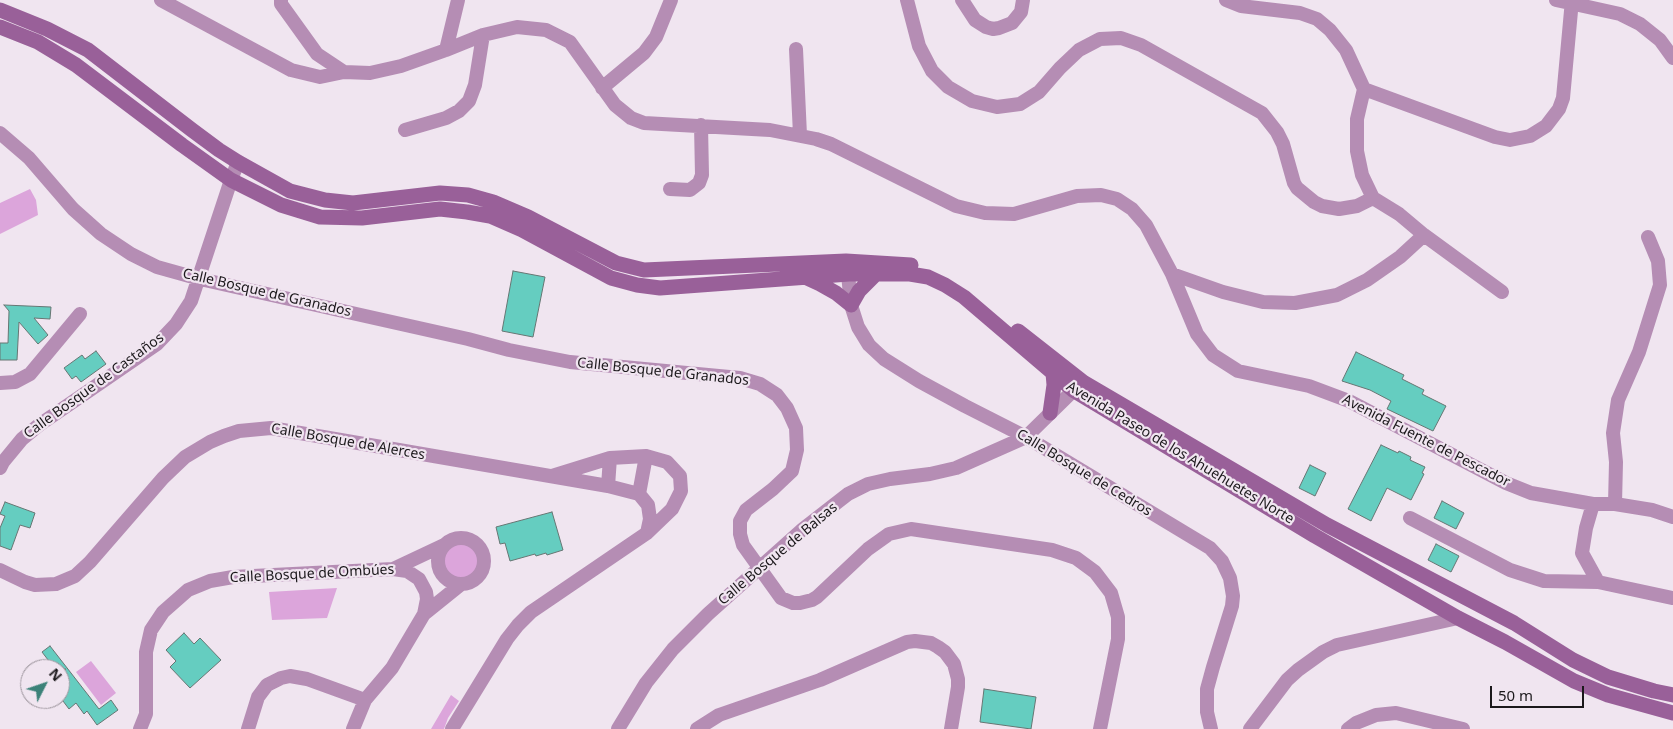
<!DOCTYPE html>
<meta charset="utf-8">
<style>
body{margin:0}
#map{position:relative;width:1673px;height:729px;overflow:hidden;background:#f0e5f0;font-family:"Noto Sans",sans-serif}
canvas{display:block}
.north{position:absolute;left:20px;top:659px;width:50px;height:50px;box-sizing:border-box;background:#f0e5f0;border:1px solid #9b939b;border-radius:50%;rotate:49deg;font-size:14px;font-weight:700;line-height:20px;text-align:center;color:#1b181b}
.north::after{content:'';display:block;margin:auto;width:18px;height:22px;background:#3c8279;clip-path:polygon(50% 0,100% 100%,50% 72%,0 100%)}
.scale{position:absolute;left:1490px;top:686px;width:94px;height:22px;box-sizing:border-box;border:2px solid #1b181b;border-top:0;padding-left:6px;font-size:15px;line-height:18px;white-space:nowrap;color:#1b181b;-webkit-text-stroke:4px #f0e5f0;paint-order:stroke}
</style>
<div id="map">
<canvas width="1673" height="729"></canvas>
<div class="north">N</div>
<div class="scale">50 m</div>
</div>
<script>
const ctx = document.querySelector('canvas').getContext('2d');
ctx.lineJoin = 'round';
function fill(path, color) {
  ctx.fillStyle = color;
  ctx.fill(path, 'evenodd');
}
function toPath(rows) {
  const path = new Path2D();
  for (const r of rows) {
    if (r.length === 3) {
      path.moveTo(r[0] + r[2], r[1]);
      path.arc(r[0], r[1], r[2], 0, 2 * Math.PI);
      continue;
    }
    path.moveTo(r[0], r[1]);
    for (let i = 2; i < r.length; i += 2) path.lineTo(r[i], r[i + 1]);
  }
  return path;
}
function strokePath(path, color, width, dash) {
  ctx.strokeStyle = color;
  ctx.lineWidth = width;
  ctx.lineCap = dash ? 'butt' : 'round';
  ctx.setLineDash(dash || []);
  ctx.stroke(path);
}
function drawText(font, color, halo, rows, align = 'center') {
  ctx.font = font + ' "Noto Sans",sans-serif';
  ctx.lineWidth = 4.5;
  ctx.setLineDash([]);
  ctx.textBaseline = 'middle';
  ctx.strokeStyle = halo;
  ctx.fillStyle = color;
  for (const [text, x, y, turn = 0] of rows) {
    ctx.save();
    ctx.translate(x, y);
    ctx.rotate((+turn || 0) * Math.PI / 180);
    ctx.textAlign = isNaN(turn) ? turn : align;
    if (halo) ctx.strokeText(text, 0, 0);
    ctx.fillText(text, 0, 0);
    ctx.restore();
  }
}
const green = toPath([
 [30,189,36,200,38,215,0,234,0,203],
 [461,561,20],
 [337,588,327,618,272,620,269,592],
 [91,661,116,693,101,705,76,672],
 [451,695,459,701,448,718,444,729,431,729]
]);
const building = toPath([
 [513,271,545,277,533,337,502,331,513,271],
 [4,305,51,307,50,319,34,318,48,335,38,344,19,322,17,360,0,360,0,343,8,343,9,311,4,305],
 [96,351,106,364,81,382,76,376,72,379,64,368,82,355,85,359,96,351],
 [1356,352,1404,375,1402,379,1424,390,1422,394,1446,406,1433,431,1387,409,1391,401,1370,390,1342,381,1356,352],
 [1381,445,1398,453,1399,451,1411,457,1410,460,1425,467,1422,473,1424,474,1411,500,1387,488,1371,521,1348,509,1381,445],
 [1310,465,1326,473,1315,496,1299,488,1310,465],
 [1442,501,1464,513,1456,529,1434,518,1442,501],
 [5,502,35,513,30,528,20,525,11,550,0,546,0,528,5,516,0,514,5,502],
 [552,512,563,550,547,555,546,553,536,556,535,554,510,561,505,543,500,544,496,527,552,512],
 [1436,544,1459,556,1451,572,1428,560,1436,544],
 [184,633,194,644,200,638,221,660,190,688,170,667,176,661,166,650,184,633],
 [50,646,99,709,111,700,118,710,97,725,87,711,84,714,76,703,69,709,60,697,60,674,66,669,55,669,42,652,50,646],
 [984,689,1036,697,1031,729,980,722,984,689]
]);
const street = toPath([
 [161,0,291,70,320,77,344,72,370,73,401,66,446,50,483,35,517,27,546,30,570,42,615,105,631,118,644,123,770,130,816,139,831,144,956,206,985,213,1014,214,1077,196,1101,195,1117,199,1132,209,1146,225,1172,274,1197,334,1213,355,1238,371,1309,386,1349,401,1506,483,1531,493,1593,504,1615,504,1652,510,1673,517],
 [281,0,281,4,317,54,344,72],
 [907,0,919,46,932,71,948,87,972,101,997,107,1020,104,1039,92,1060,68,1079,50,1100,39,1121,38,1141,45,1262,113,1277,132,1283,144,1294,183,1297,188,1314,202,1322,206,1339,209,1357,206,1373,198],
 [962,0,975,20,986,27,993,29,999,28,1012,23,1021,12,1023,0],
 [1226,0,1241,6,1300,13,1317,19,1330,30,1346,50,1364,89,1495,137,1510,140,1530,136,1546,126,1559,109,1563,98,1572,0],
 [1556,0,1620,14,1640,24,1660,40,1673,58],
 [796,49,800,135],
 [446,50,458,0],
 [602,88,644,53,656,37,671,0],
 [1364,89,1357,119,1357,151,1362,175,1373,198,1399,214,1424,235,1502,292],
 [405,130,446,118,459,111,469,101,475,85,483,35],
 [0,133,29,158,73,209,101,234,131,254,157,267,200,279,468,339,509,350,570,362,740,378,760,384,777,395,787,408,796,428,797,450,792,471,773,489,746,510,740,521,740,534,743,545,781,598,793,603,800,603,812,600,817,597,868,549,889,534,911,529,1052,550,1076,558,1095,572,1111,593,1118,617,1118,639,1100,729],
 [670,189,690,190,699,183,702,175,701,125],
 [847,264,851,305,858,327,869,345,884,359,919,381,965,406,1026,437,1210,548,1222,561,1230,578,1233,596,1232,606,1213,667,1207,689,1207,712,1211,729],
 [1172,274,1223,292,1263,302,1295,303,1337,295,1367,280,1400,257,1424,235],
 [0,383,15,382,30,374,80,314],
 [0,468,3,462,22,439,39,425,157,344,176,324,191,301,231,180,238,162],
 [608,486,610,458],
 [639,494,646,456],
 [1593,504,1586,528,1582,553,1598,582],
 [1615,504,1616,462,1613,433,1618,400,1639,352,1660,285,1658,261,1648,237],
 [1410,518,1510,570,1544,581,1598,582,1672,598],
 [461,561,23],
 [393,569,444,545],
 [0,570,25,582,35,585,56,584,75,576,90,562,163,478,185,457,210,442,224,436,239,431,271,428,608,486,639,494,648,505,650,519,647,533],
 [424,614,460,585],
 [140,729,146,714,146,652,151,630,163,612,188,590,210,581,233,577,393,569,407,571,419,579,426,592,427,599,424,614,392,668,365,700,353,729],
 [248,729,258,697,267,685,281,678,290,676,307,679,365,700],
 [452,729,507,639,518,625,531,612,647,533,672,509,681,491,680,476,667,462,646,456,610,458,552,476],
 [618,729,646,683,673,649,708,614,803,529,848,494,868,484,890,479,930,474,956,468,1026,437,1081,383],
 [697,729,719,715,820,680,907,642,915,641,931,643,938,647,945,652,954,664,958,679,958,687,951,729],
 [1250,729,1287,680,1298,670,1323,652,1337,645,1458,618],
 [1348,729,1356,723,1376,715,1396,713,1463,729]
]);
const secondary = toPath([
 [0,10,47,29,88,50,192,130,219,150,238,162,290,191,325,200,353,203,440,193,468,195,493,202,528,217,616,263,644,270,846,261,911,265],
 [0,27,38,42,76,65,182,145,231,180,281,205,320,217,362,218,440,209,467,212,490,216,522,230,611,278,637,285,660,288,849,274,910,274,928,277,945,285,964,297,1073,390,1315,536,1458,618,1505,642,1574,681,1608,695,1673,713],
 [807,278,820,284,836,293,851,305,859,291,876,274],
 [1018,331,1083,382,1327,525,1514,623,1573,660,1608,677,1654,691,1673,695],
 [1050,413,1054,385,1053,373]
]);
const streetNames = [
 ["Calle Bosque de Granados",267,293,13],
 ["Calle Bosque de Granados",663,372,6],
 ["Calle Bosque de Castaños",94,386,-36],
 ["Avenida Fuente de Pescador",1426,441,27],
 ["Calle Bosque de Alerces",348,442,10],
 ["Avenida Paseo de los Ahuehuetes Norte",1180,453,31],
 ["Calle Bosque de Cedros",1084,473,31],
 ["Calle Bosque de Balsas",778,554,-40],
 ["Calle Bosque de Ombúes",312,574,-3]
];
fill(green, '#dca5db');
fill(building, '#65cdc0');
strokePath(building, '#667673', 1);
strokePath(street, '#b58db4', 14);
strokePath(secondary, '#996099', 15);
drawText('14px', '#1b181b', '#f0e5f0', streetNames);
</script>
